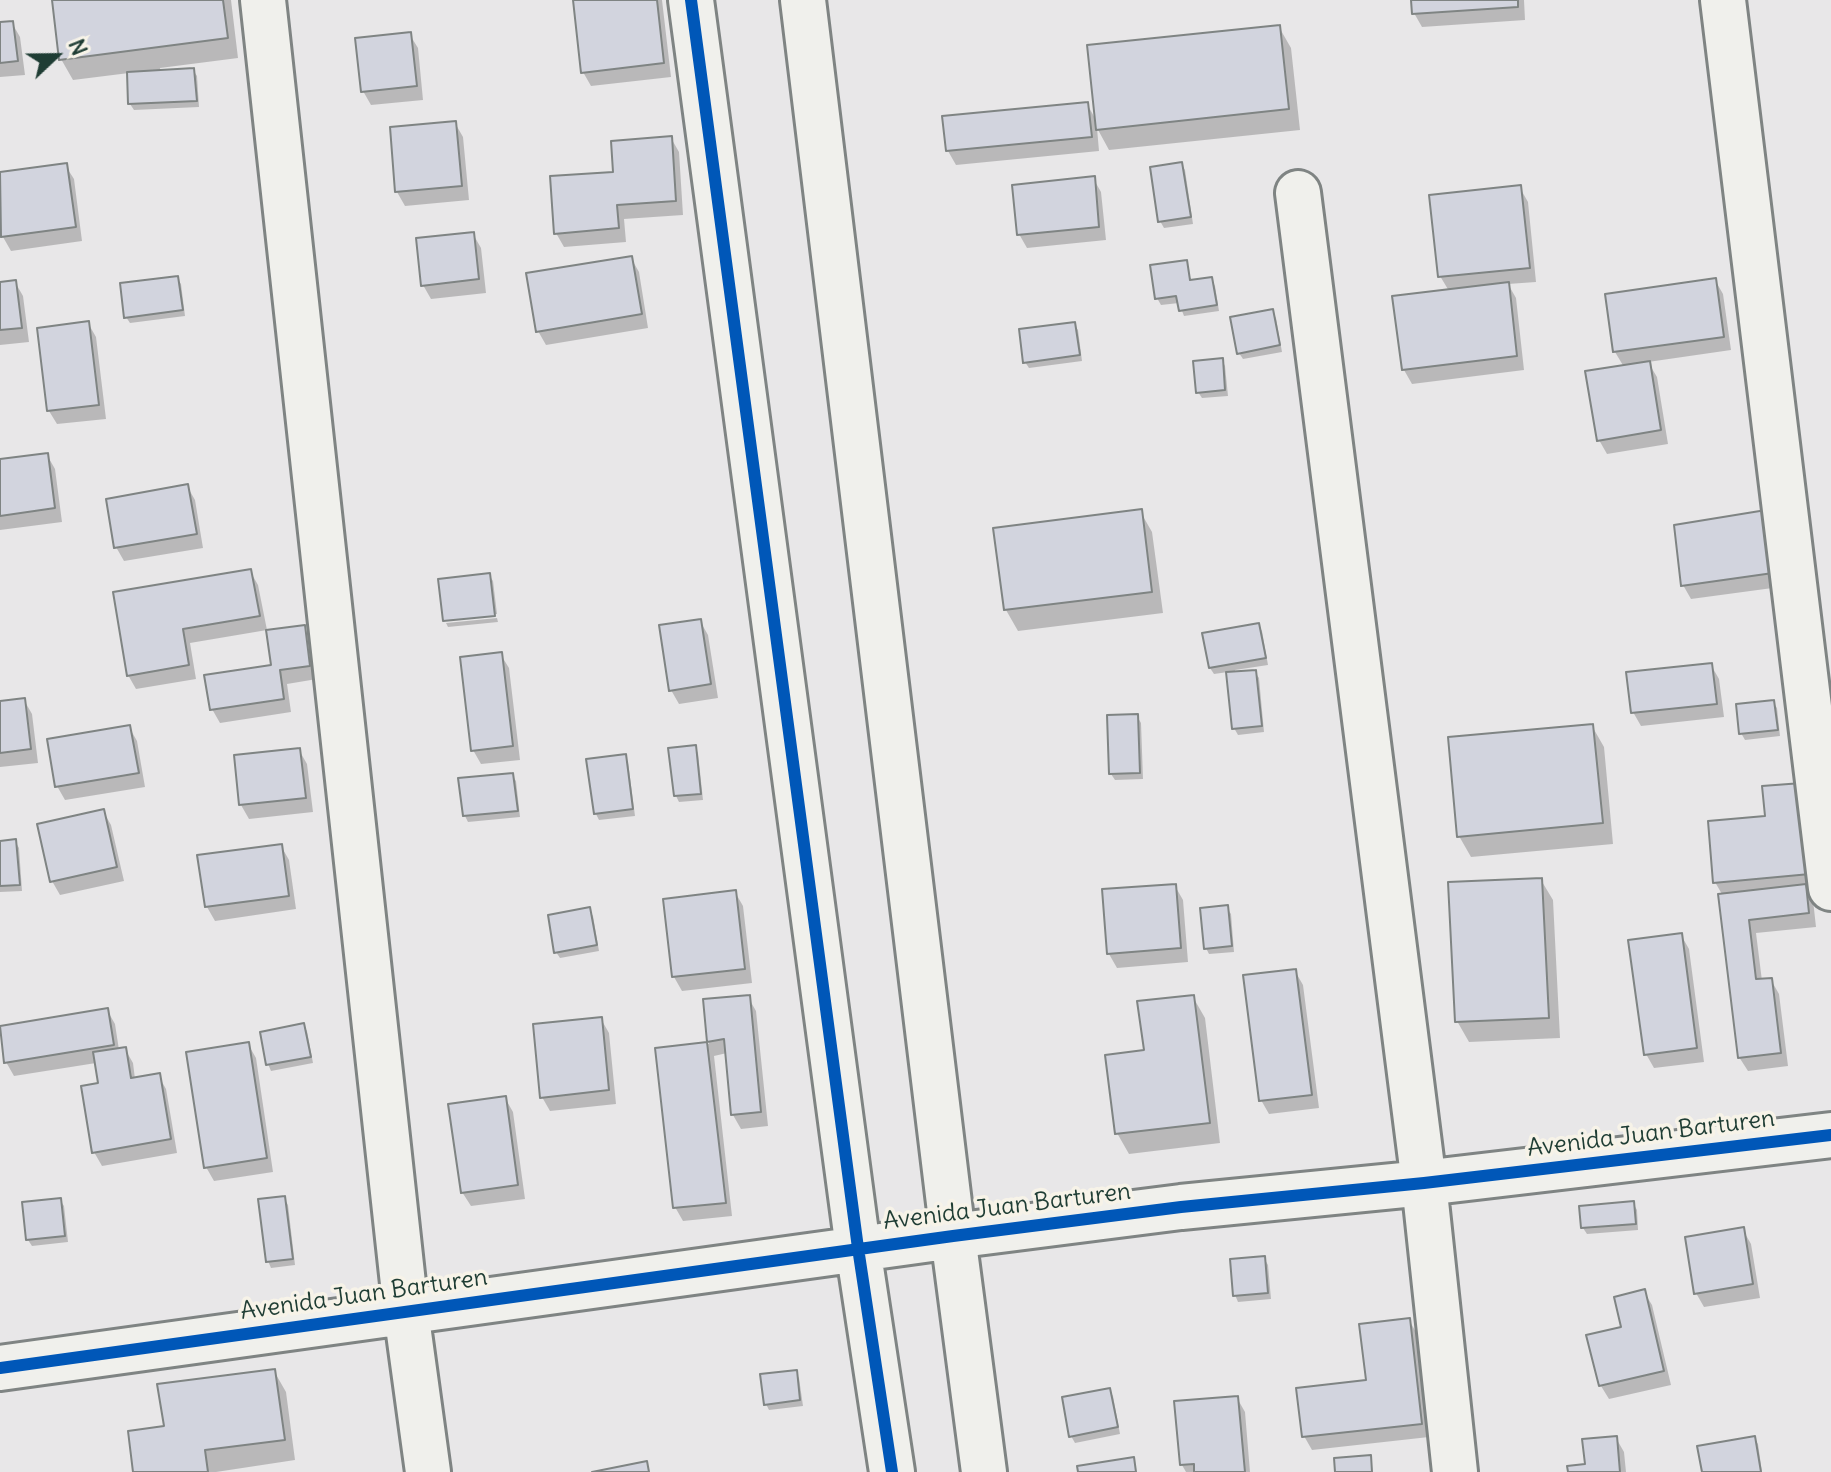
<!DOCTYPE html>
<style>
body{margin:0}
#map{position:relative;width:1831px;height:1472px;overflow:hidden;background:#e8e7e8;font-family:Delius,sans-serif}
canvas{display:block}
.north{position:absolute;left:16px;top:16px;width:80px;height:80px;-webkit-text-stroke:6px #f7f3e8;paint-order:stroke;rotate:68deg;font-size:22px;font-weight:700;line-height:32px;text-align:center;color:#1f3d34}
.north::after{content:'';display:block;margin:auto;width:28px;height:36px;background:#1f3d34;clip-path:polygon(50% 0,100% 100%,50% 72%,0 100%)}
</style>
<div id="map">
<canvas width="1831" height="1472"></canvas>
<div class="north">N</div>
</div>
<script>
const ctx = document.querySelector('canvas').getContext('2d');
ctx.lineJoin = 'round';
function fill(path, color) {
  ctx.fillStyle = color;
  ctx.fill(path, 'evenodd');
}
function toPath(rows) {
  const path = new Path2D();
  for (const r of rows) {
    path.moveTo(r[0], r[1]);
    for (let i = 2; i < r.length; i += 2) path.lineTo(r[i], r[i + 1]);
  }
  return path;
}
function strokePath(path, color, width, dash) {
  ctx.strokeStyle = color;
  ctx.lineWidth = width;
  ctx.lineCap = dash ? 'butt' : 'round';
  ctx.setLineDash(dash || []);
  ctx.stroke(path);
}
function drawText(font, color, halo, rows, align = 'center') {
  ctx.font = font + ' Delius,sans-serif';
  ctx.lineWidth = 7;
  ctx.setLineDash([]);
  ctx.textBaseline = 'middle';
  ctx.strokeStyle = halo;
  ctx.fillStyle = color;
  for (const [text, x, y, turn = 0] of rows) {
    ctx.save();
    ctx.translate(x, y);
    ctx.rotate((+turn || 0) * Math.PI / 180);
    ctx.textAlign = isNaN(turn) ? turn : align;
    if (halo) ctx.strokeText(text, 0, 0);
    ctx.fillText(text, 0, 0);
    ctx.restore();
  }
}
const shadow = toPath([
 [54,0,231,0,238,58,160,68,161,72,193,70,197,76,199,107,134,110,130,104,129,73,73,80,61,59],
 [575,0,662,0,671,77,591,86,583,72],
 [1413,0,1524,0,1525,20,1422,27,1414,13],
 [12,23,20,37,25,75,0,77,0,24],
 [1279,27,1291,48,1300,130,1109,150,1097,128,1099,151,956,165,948,151,1087,104,1096,120],
 [410,35,418,48,423,100,371,105,363,91],
 [455,123,463,137,469,200,405,206,397,192],
 [671,138,679,152,683,215,624,219,626,242,564,247,556,233,615,174],
 [1181,164,1185,170,1193,224,1164,228,1160,221],
 [65,165,74,179,82,241,11,251,3,237,0,219,0,174],
 [1093,178,1101,192,1106,240,1027,248,1019,234],
 [1520,188,1528,202,1536,282,1508,284,1516,298,1524,370,1412,384,1404,370,1449,291,1440,276],
 [473,234,481,248,486,293,431,299,423,285],
 [631,258,639,272,648,328,546,345,538,331],
 [1185,262,1191,282,1211,279,1215,286,1219,311,1184,316,1179,303,1161,305,1157,298],
 [177,278,181,284,185,316,130,323,126,317],
 [1715,280,1723,294,1731,350,1648,362,1657,377,1668,444,1607,454,1599,440,1624,367,1615,352,1608,296],
 [15,282,23,296,29,342,0,345,0,284],
 [1272,311,1276,318,1282,352,1243,359,1239,353],
 [88,323,96,337,106,419,57,424,49,411],
 [1074,324,1078,330,1082,361,1029,368,1025,362],
 [1222,360,1225,366,1228,396,1202,398,1198,392],
 [47,455,55,469,62,522,0,530,0,461],
 [187,486,195,500,203,548,124,561,116,547],
 [1140,511,1152,532,1163,613,1018,631,1006,610],
 [1765,513,1780,587,1691,599,1683,585],
 [250,571,258,585,267,630,190,643,196,679,136,689,128,675],
 [489,575,493,581,497,614,445,619],
 [497,618,498,622,448,627,446,623],
 [700,621,708,635,718,698,679,704,671,690],
 [1258,625,1262,631,1268,665,1235,670,1236,673,1255,672,1259,678,1264,732,1238,735,1234,728,1228,672,1214,674,1210,668],
 [304,627,312,641,317,679,287,684,291,712,220,723,212,709,274,667],
 [501,655,509,668,520,760,481,764,473,750],
 [1711,665,1719,679,1724,717,1641,726,1633,712],
 [24,700,32,714,38,763,0,767,0,703],
 [1773,702,1777,708,1780,736,1745,740,1741,733],
 [1137,716,1141,723,1143,779,1115,780,1111,774],
 [1592,726,1604,747,1613,844,1471,857,1459,836],
 [129,727,137,741,145,787,65,800,57,786],
 [695,747,698,753,703,800,679,802,676,796],
 [299,750,307,764,313,812,249,819,241,805],
 [625,756,628,762,635,816,599,820,596,814],
 [512,775,516,781,520,817,468,822,465,816],
 [1809,799,1817,888,1807,889,1813,900,1816,927,1756,933,1762,981,1771,980,1779,994,1788,1066,1748,1071,1739,1057,1723,896,1715,882,1767,818],
 [103,811,111,825,124,881,60,895,52,881],
 [15,841,19,848,22,891,0,892,0,843],
 [281,846,289,860,296,909,215,921,207,907],
 [1541,880,1553,900,1560,1038,1469,1042,1457,1021],
 [1175,886,1183,900,1188,962,1117,968,1109,954],
 [735,892,743,906,752,983,682,991,674,977,665,901],
 [1227,908,1231,914,1234,952,1209,954,1206,948],
 [589,910,593,916,599,951,560,958,556,952],
 [1681,935,1689,949,1704,1062,1654,1068,1646,1054],
 [1295,971,1303,985,1319,1108,1269,1114,1261,1100],
 [748,997,756,1011,768,1126,741,1129,733,1115,727,1053,714,1056,732,1216,683,1221,675,1207,657,1050,709,1044,706,1001],
 [1193,997,1205,1018,1220,1143,1129,1154,1117,1133],
 [107,1010,115,1024,119,1050,125,1049,133,1063,135,1079,158,1075,166,1089,177,1153,102,1166,94,1152,100,1085,96,1063,14,1076,6,1062],
 [601,1019,609,1033,616,1104,550,1111,542,1097],
 [303,1025,307,1031,313,1063,271,1071,268,1064],
 [248,1044,256,1058,273,1172,214,1181,206,1167],
 [505,1098,513,1112,525,1199,471,1206,462,1192],
 [284,1198,288,1205,295,1265,271,1268,268,1261],
 [60,1200,64,1206,68,1242,32,1246,28,1240],
 [1633,1203,1637,1210,1638,1230,1587,1234,1583,1228],
 [1743,1230,1751,1244,1760,1298,1704,1307,1696,1293],
 [1264,1258,1268,1265,1271,1299,1238,1302,1235,1295],
 [1644,1292,1652,1305,1671,1385,1609,1399,1601,1386,1624,1329],
 [1409,1320,1417,1334,1429,1437,1312,1450,1304,1436,1368,1381],
 [274,1371,286,1392,295,1460,216,1472,135,1472,166,1428],
 [795,1372,799,1378,803,1406,769,1410,766,1404],
 [1109,1390,1113,1396,1120,1434,1075,1443,1071,1436],
 [1237,1398,1245,1412,1250,1472,1186,1472,1182,1465],
 [1616,1438,1624,1452,1626,1472,1570,1472,1587,1466],
 [1754,1438,1758,1444,1762,1472,1704,1472]
]);
const building = toPath([
 [52,0,223,0,228,38,59,60,52,0],
 [573,0,657,0,664,63,581,73,573,0],
 [1411,0,1518,0,1518,7,1412,14,1411,0],
 [13,21,18,61,0,63,0,22,13,21],
 [1280,25,1289,109,1096,130,1087,45,1280,25],
 [411,32,417,86,361,92,355,38,411,32],
 [194,68,197,101,128,104,127,72,194,68],
 [1088,102,1092,137,946,151,942,116,1088,102],
 [456,121,462,186,395,192,390,127,456,121],
 [672,136,676,201,617,205,619,228,554,234,550,176,613,172,611,141,672,136],
 [1182,162,1191,217,1158,222,1150,167,1182,162],
 [67,163,76,227,1,237,0,172,67,163],
 [1095,176,1099,227,1017,235,1012,185,1095,176],
 [1521,185,1530,268,1438,277,1429,195,1521,185],
 [474,232,479,279,421,286,416,238,474,232],
 [632,256,642,314,536,332,526,273,632,256],
 [1187,260,1190,280,1212,277,1217,305,1179,311,1176,296,1155,299,1150,265,1187,260],
 [178,276,183,310,124,318,120,283,178,276],
 [1716,278,1724,337,1613,352,1605,294,1716,278],
 [16,280,22,328,0,330,0,282,16,280],
 [1509,282,1517,356,1402,370,1392,296,1509,282],
 [1273,309,1280,345,1237,354,1230,317,1273,309],
 [89,321,99,405,47,411,37,328,89,321],
 [1075,322,1080,355,1023,363,1019,329,1075,322],
 [1223,358,1225,390,1196,393,1193,361,1223,358],
 [1650,361,1661,430,1597,441,1585,371,1650,361],
 [48,453,55,508,0,516,0,459,48,453],
 [188,484,197,534,114,548,106,499,188,484],
 [1142,509,1152,592,1004,610,993,528,1142,509],
 [1766,510,1773,573,1681,586,1674,525,1766,510],
 [251,569,260,616,183,629,189,665,127,676,113,592,251,569],
 [490,573,495,616,443,621,438,579,490,573],
 [701,619,711,684,669,691,659,625,701,619],
 [1259,623,1266,658,1209,668,1202,633,1259,623],
 [305,625,310,666,280,670,284,699,210,710,204,675,271,665,266,630,305,625],
 [502,652,513,746,471,751,460,657,502,652],
 [1712,663,1717,704,1631,713,1626,672,1712,663],
 [1256,670,1262,726,1232,729,1226,672,1256,670],
 [25,698,31,749,0,753,0,701,25,698],
 [1774,700,1778,730,1739,734,1736,704,1774,700],
 [1138,714,1140,773,1109,774,1107,715,1138,714],
 [1593,724,1603,823,1457,837,1448,737,1593,724],
 [130,725,139,773,55,787,47,739,130,725],
 [696,745,701,794,674,796,668,748,696,745],
 [300,748,306,798,239,805,234,755,300,748],
 [626,754,633,809,594,814,586,759,626,754],
 [513,773,518,811,463,816,458,778,513,773],
 [1802,783,1810,874,1713,883,1708,821,1765,816,1762,786,1802,783],
 [104,809,117,867,50,882,37,824,104,809],
 [16,839,20,885,0,886,0,841,16,839],
 [282,844,289,896,205,907,197,855,282,844],
 [1542,878,1549,1018,1455,1022,1448,882,1542,878],
 [1176,884,1181,948,1107,954,1102,889,1176,884],
 [1806,884,1809,913,1749,920,1756,979,1772,978,1781,1053,1738,1058,1718,894,1806,884],
 [736,890,745,969,672,977,663,899,736,890],
 [1228,905,1232,946,1204,949,1200,908,1228,905],
 [590,907,597,945,554,953,548,915,590,907],
 [1682,933,1697,1048,1644,1055,1628,940,1682,933],
 [1296,969,1312,1095,1259,1101,1243,975,1296,969],
 [750,995,761,1112,731,1115,724,1039,707,1042,703,999,750,995],
 [1194,995,1210,1123,1115,1134,1105,1055,1144,1050,1137,1001,1194,995],
 [108,1008,114,1045,4,1063,0,1026,108,1008],
 [602,1017,609,1090,540,1098,533,1024,602,1017],
 [304,1023,311,1057,266,1065,260,1032,304,1023],
 [249,1042,267,1158,204,1168,186,1052,249,1042],
 [707,1042,726,1203,673,1208,655,1048,707,1042],
 [126,1047,131,1078,160,1073,171,1139,92,1153,81,1086,98,1083,93,1052,126,1047],
 [506,1096,518,1185,461,1193,448,1104,506,1096],
 [285,1196,293,1259,266,1262,258,1199,285,1196],
 [61,1198,65,1236,26,1240,22,1202,61,1198],
 [1634,1201,1636,1224,1581,1228,1579,1206,1634,1201],
 [1744,1227,1753,1284,1694,1294,1685,1237,1744,1227],
 [1265,1256,1268,1293,1233,1296,1230,1259,1265,1256],
 [1645,1289,1664,1371,1599,1386,1586,1335,1621,1327,1614,1297,1645,1289],
 [1410,1318,1422,1424,1302,1437,1296,1388,1366,1380,1359,1324,1410,1318],
 [275,1369,285,1440,205,1450,208,1472,133,1472,128,1431,164,1426,157,1384,275,1369],
 [797,1370,800,1400,764,1405,760,1374,797,1370],
 [1110,1388,1118,1427,1069,1437,1062,1397,1110,1388],
 [1238,1396,1245,1472,1194,1472,1194,1464,1180,1465,1174,1401,1238,1396],
 [1617,1436,1620,1472,1568,1472,1567,1466,1585,1464,1582,1439,1617,1436],
 [1755,1436,1761,1472,1702,1472,1697,1446,1755,1436],
 [1371,1455,1372,1472,1335,1472,1334,1458,1371,1455],
 [1134,1457,1136,1472,1078,1472,1077,1466,1134,1457],
 [647,1461,649,1472,592,1472,647,1461]
]);
const minor = toPath([
 [263,0,406,1311,428,1472],
 [691,0,858,1248,892,1472],
 [803,0,953,1236,984,1472],
 [1723,0,1831,888],
 [1298,193,1424,1183,1455,1472],
 [0,1368,953,1236,1181,1207,1424,1183,1831,1135]
]);
const cycleway = toPath([
 [691,0,858,1248,892,1472],
 [0,1368,953,1236,1181,1207,1424,1183,1831,1135]
]);
const streetNames = [
 ["Avenida Juan Barturen",1651,1134,-7],
 ["Avenida Juan Barturen",1007,1207,-7],
 ["Avenida Juan Barturen",364,1295,-8]
];
fill(shadow, '#0003');
fill(building, '#d2d4de');
strokePath(building, '#7f8483', 2);
strokePath(minor, '#7f8483', 50);
strokePath(minor, '#f0f0ec', 44);
strokePath(cycleway, '#0057b8', 12);
drawText('24px', '#1f3d34', '#f7f3e8', streetNames);
</script>
